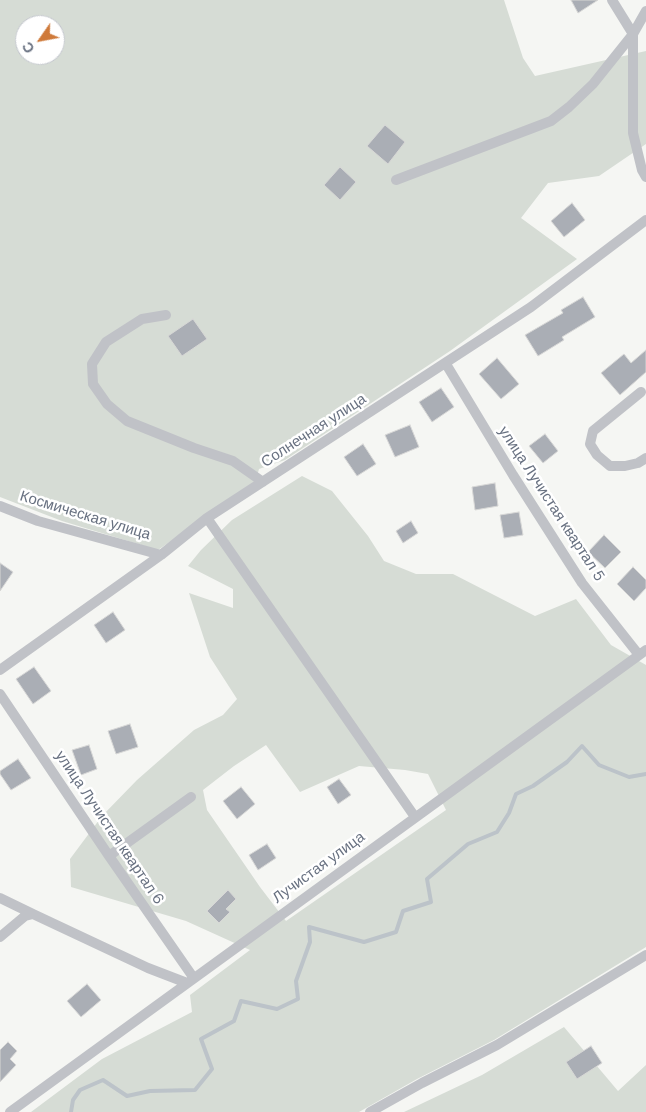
<!DOCTYPE html>
<meta charset="utf-8">
<style>
body{margin:0}
#map{position:relative;width:646px;height:1112px;overflow:hidden;background:#f5f6f3;font-family:"DM Sans",sans-serif}
canvas{display:block}
.north{position:absolute;left:15px;top:15px;width:50px;height:50px;box-sizing:border-box;background:#fff;border:1px solid #c3c6cd;border-radius:50%;rotate:237deg;font-size:14px;font-weight:700;line-height:20px;text-align:center;color:#687181}
.north::after{content:'';display:block;margin:auto;width:18px;height:22px;background:#cf7a3a;clip-path:polygon(50% 0,100% 100%,50% 72%,0 100%)}
</style>
<div id="map">
<canvas width="646" height="1112"></canvas>
<div class="north">С</div>
</div>
<script>
const ctx = document.querySelector('canvas').getContext('2d');
ctx.lineJoin = 'round';
function fill(path, color) {
  ctx.fillStyle = color;
  ctx.fill(path, 'evenodd');
}
function toPath(rows) {
  const path = new Path2D();
  for (const r of rows) {
    path.moveTo(r[0], r[1]);
    for (let i = 2; i < r.length; i += 2) path.lineTo(r[i], r[i + 1]);
  }
  return path;
}
function strokePath(path, color, width, dash) {
  ctx.strokeStyle = color;
  ctx.lineWidth = width;
  ctx.lineCap = dash ? 'butt' : 'round';
  ctx.setLineDash(dash || []);
  ctx.stroke(path);
}
function drawText(font, color, halo, rows, align = 'center') {
  ctx.font = font + ' "DM Sans",sans-serif';
  ctx.lineWidth = 5;
  ctx.setLineDash([]);
  ctx.textBaseline = 'middle';
  ctx.strokeStyle = halo;
  ctx.fillStyle = color;
  for (const [text, x, y, turn = 0] of rows) {
    ctx.save();
    ctx.translate(x, y);
    ctx.rotate((+turn || 0) * Math.PI / 180);
    ctx.textAlign = isNaN(turn) ? turn : align;
    if (halo) ctx.strokeText(text, 0, 0);
    ctx.fillText(text, 0, 0);
    ctx.restore();
  }
}
const green = toPath([
 [0,0,504,0,523,58,535,76,646,51,646,144,599,176,548,183,521,218,577,259,450,351,285,460,259,469,255,483,158,550,62,521,0,497],
 [25,25,55,25,55,55,25,55],
 [302,476,332,491,368,536,384,561,416,574,453,574,535,616,576,599,611,645,646,665,646,947,494,1040,417,1079,359,1112,31,1112,102,1059,192,1012,190,995,250,950,186,921,71,887,70,859,102,816,137,780,194,730,223,715,237,699,210,657,189,593,233,608,233,589,188,566,201,550,232,520],
 [266,745,300,792,359,766,405,770,428,774,446,810,286,921,260,887,207,810,203,790,234,766],
 [564,1027,618,1091,646,1065,646,1112,404,1112,482,1075]
]);
const stream = toPath([
 [71,1112,73,1100,80,1090,103,1080,127,1096,150,1091,195,1090,212,1069,201,1039,234,1021,241,1001,277,1009,298,999,296,981,310,942,309,927,364,942,396,932,403,911,431,902,427,879,468,844,497,832,509,813,516,794,533,786,567,762,582,746,599,765,629,777,646,774]
]);
const building = toPath([
 [571,0,598,0,578,13,571,0],
 [385,125,405,142,388,164,367,146,385,125],
 [340,167,356,182,340,200,324,185,340,167],
 [572,203,585,220,564,237,551,221,572,203],
 [583,297,595,317,562,337,564,340,538,356,525,335,563,313,561,310,583,297],
 [193,319,207,339,182,356,168,336,193,319],
 [646,350,646,372,620,395,601,373,624,354,631,363,646,350],
 [497,358,519,384,501,399,479,374,497,358],
 [441,388,454,407,432,422,419,402,441,388],
 [410,425,419,447,395,457,385,435,410,425],
 [545,434,558,451,543,463,529,446,545,434],
 [363,444,376,464,357,476,344,457,363,444],
 [495,483,498,506,475,510,472,487,495,483],
 [519,512,523,535,504,538,500,515,519,512],
 [411,521,418,533,403,543,396,531,411,521],
 [604,535,621,552,605,568,588,552,604,535],
 [0,563,13,572,0,591,0,563],
 [633,567,646,580,646,588,634,601,617,584,633,567],
 [113,612,125,630,106,643,94,625,113,612],
 [34,667,51,691,33,704,16,679,34,667],
 [130,724,138,747,116,754,108,731,130,724],
 [89,745,97,769,81,775,72,750,89,745],
 [18,759,31,778,11,790,0,774,0,771,18,759],
 [339,779,351,795,338,804,327,787,339,779],
 [241,787,255,804,237,819,223,801,241,787],
 [267,844,276,858,258,870,249,855,267,844],
 [228,890,236,899,226,909,230,912,219,923,207,911,228,890],
 [87,984,101,1000,81,1017,67,1001,87,984],
 [8,1042,17,1051,10,1059,16,1065,0,1082,0,1050,8,1042],
 [591,1046,602,1063,577,1079,566,1062,591,1046]
]);
const street = toPath([
 [612,0,633,34,633,133,642,170,646,177],
 [396,180,551,121,569,107,593,84,633,34,646,11],
 [166,315,142,319,106,342,92,364,93,384,107,404,127,421,194,448,233,461,263,482],
 [446,364,513,475,582,583,639,655],
 [641,392,593,431,590,444,597,455,610,466,625,466,638,463,646,458],
 [0,506,38,521,161,555],
 [207,518,415,817],
 [0,670,161,555,207,518,531,307,646,220],
 [0,694,109,856,193,977],
 [109,856,191,797],
 [0,898,33,914],
 [0,937,25,916,33,914,148,968,187,983],
 [10,1112,646,650],
 [370,1112,422,1083,497,1045,646,955]
]);
const streetNames = [
 ["Солнечная улица",314,431,-33],
 ["улица Лучистая квартал 5",551,504,57],
 ["Космическая улица",85,516,17],
 ["улица Лучистая квартал 6",109,828,56],
 ["Лучистая улица",319,868,-36]
];
fill(green, '#d6dcd5');
strokePath(stream, '#bcc3c9', 4);
fill(building, '#aaaeb5');
strokePath(building, '#d7d7d6', 1);
strokePath(street, '#c0c2c7', 10);
drawText('15px', '#687181', '#fff', streetNames);
</script>
